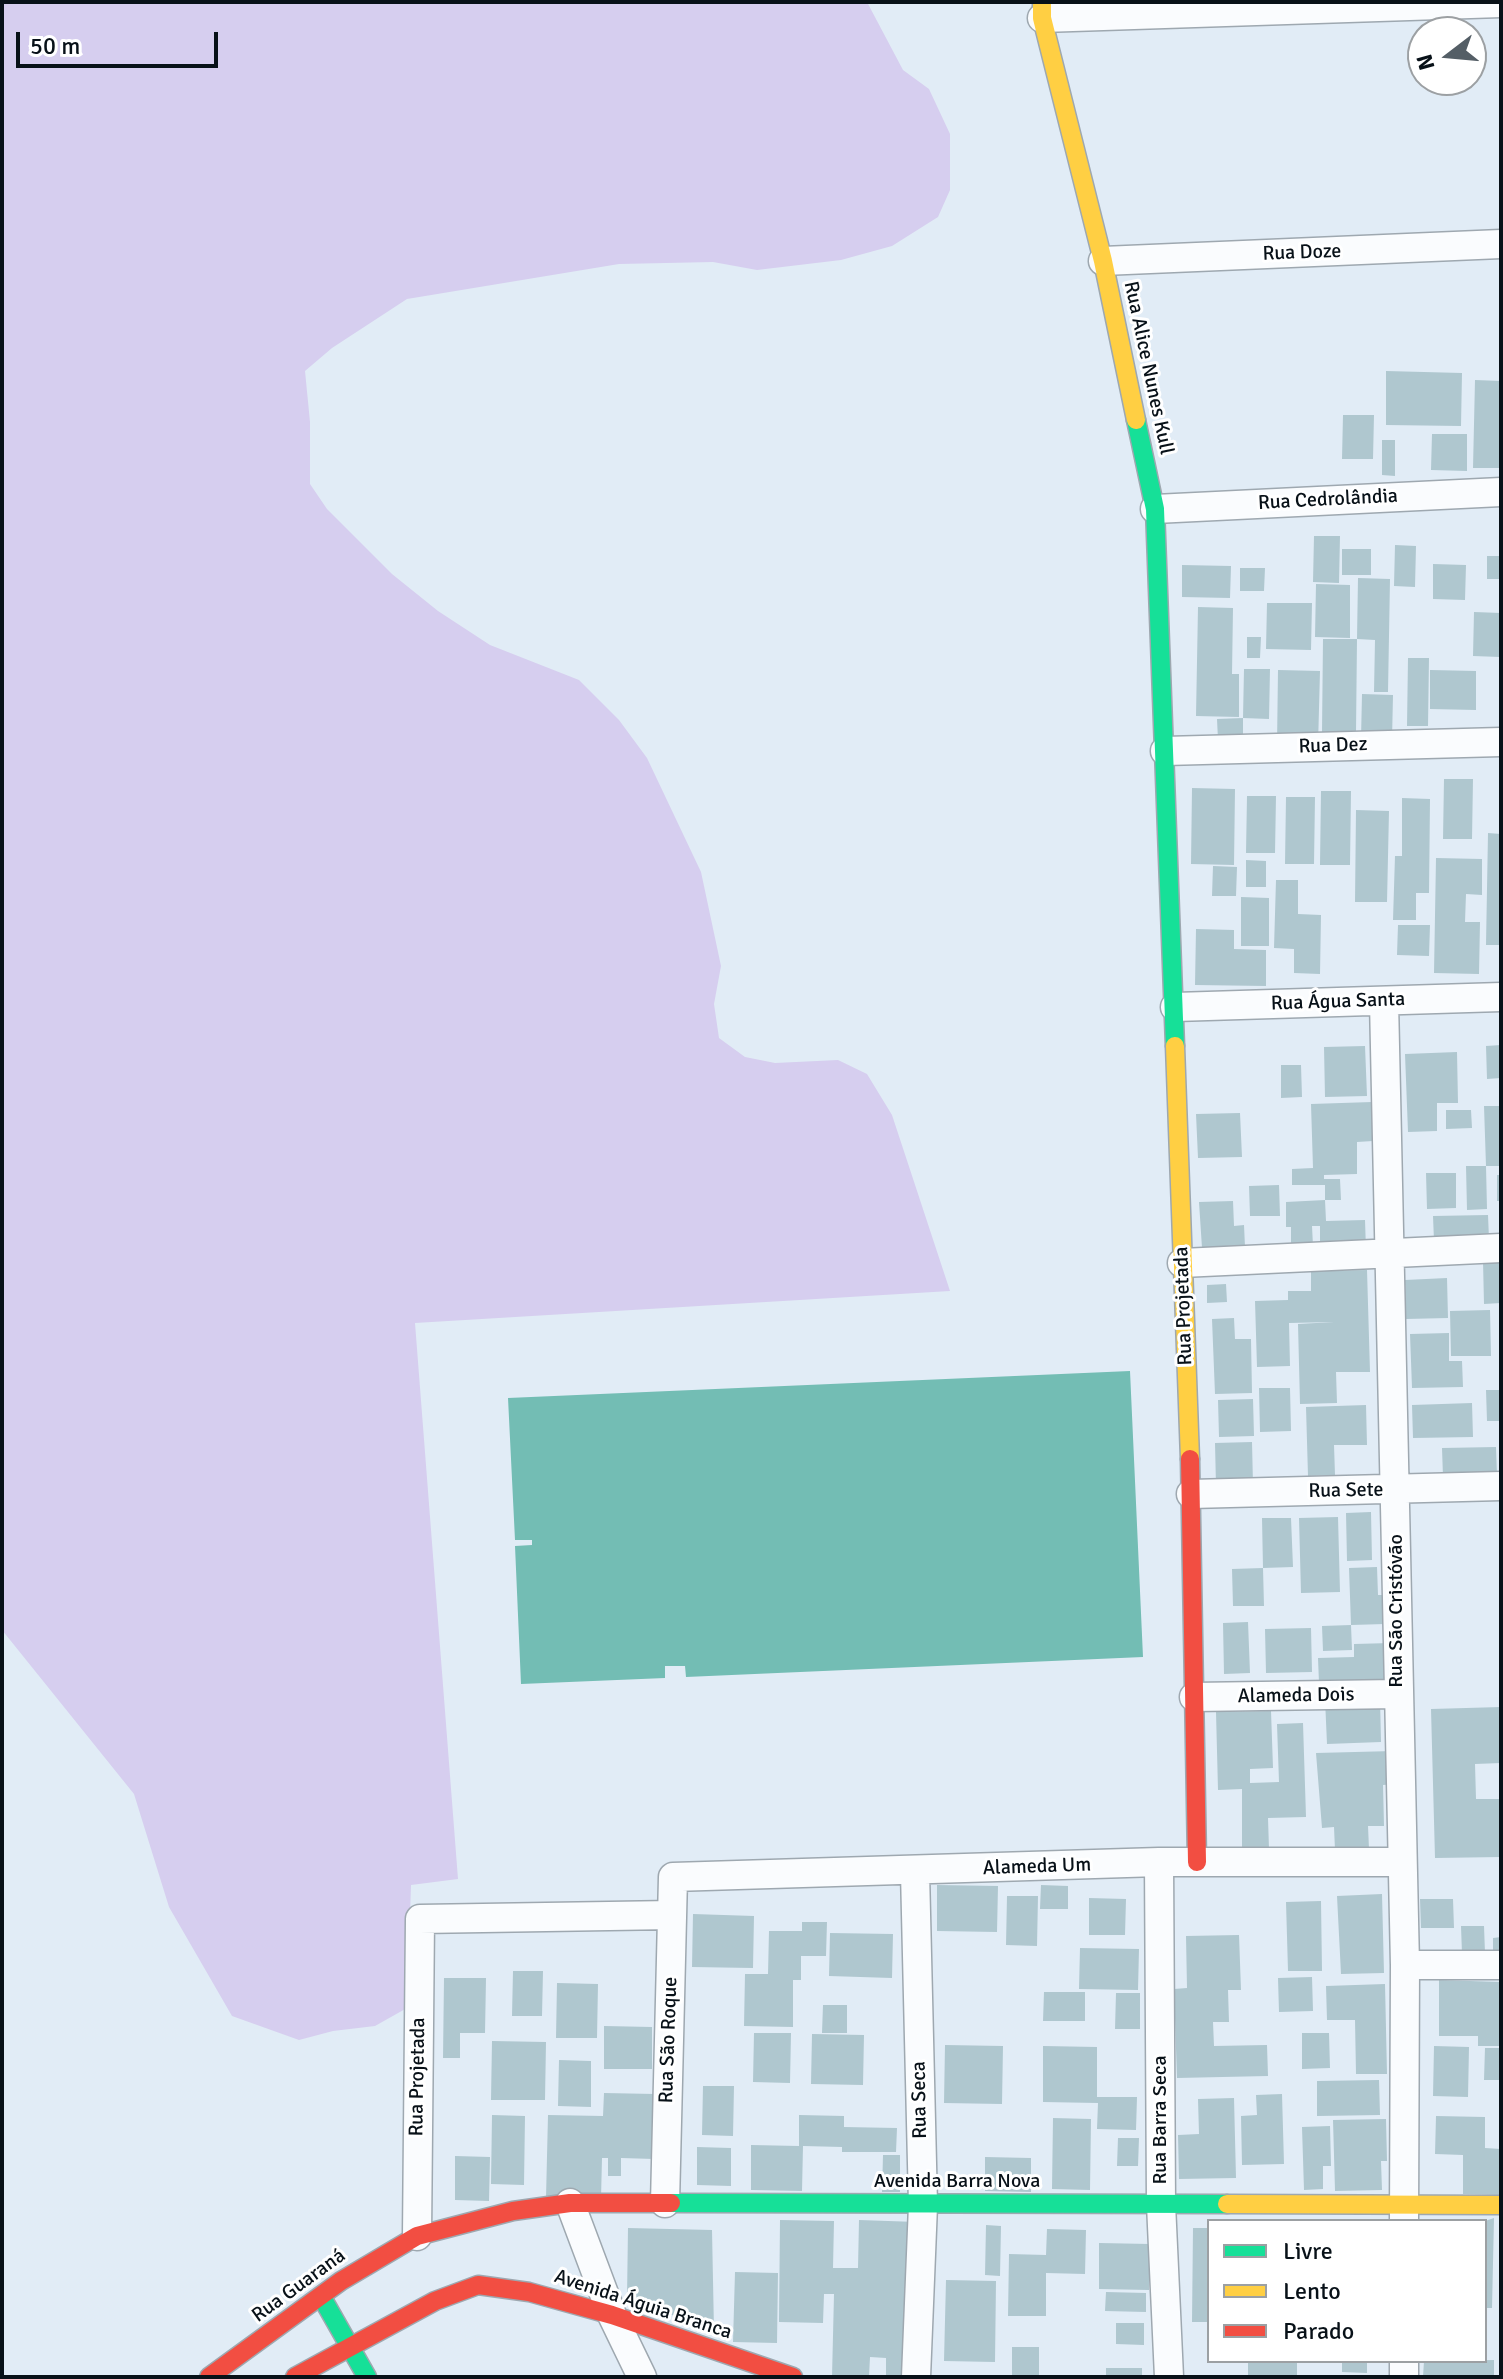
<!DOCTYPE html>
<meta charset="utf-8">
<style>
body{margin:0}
#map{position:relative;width:1503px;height:2379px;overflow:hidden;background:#e1ecf6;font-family:Signika,sans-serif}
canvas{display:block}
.frame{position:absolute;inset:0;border:4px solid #081118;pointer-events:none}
.legend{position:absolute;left:1207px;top:2219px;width:280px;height:144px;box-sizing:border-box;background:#fff;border:2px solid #9ca0a3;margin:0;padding:10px 14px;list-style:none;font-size:24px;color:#081118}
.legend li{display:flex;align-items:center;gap:16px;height:40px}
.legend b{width:40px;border:2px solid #9ca0a3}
.north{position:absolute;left:1407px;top:16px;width:80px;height:80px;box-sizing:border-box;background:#fff;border:2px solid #9ca0a3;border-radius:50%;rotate:254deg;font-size:22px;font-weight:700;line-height:32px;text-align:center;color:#081118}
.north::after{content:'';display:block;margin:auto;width:28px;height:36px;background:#545e66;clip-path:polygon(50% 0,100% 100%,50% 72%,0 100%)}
.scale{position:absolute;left:16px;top:32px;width:202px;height:36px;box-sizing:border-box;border:4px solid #081118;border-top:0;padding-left:10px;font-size:24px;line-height:28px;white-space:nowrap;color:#081118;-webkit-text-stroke:6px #fff;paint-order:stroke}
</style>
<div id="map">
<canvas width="1503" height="2379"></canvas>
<div class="frame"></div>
<ul class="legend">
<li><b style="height:10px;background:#16e098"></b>Livre</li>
<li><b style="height:10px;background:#ffcf43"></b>Lento</li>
<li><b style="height:10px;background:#f24e42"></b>Parado</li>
</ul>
<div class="north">N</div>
<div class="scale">50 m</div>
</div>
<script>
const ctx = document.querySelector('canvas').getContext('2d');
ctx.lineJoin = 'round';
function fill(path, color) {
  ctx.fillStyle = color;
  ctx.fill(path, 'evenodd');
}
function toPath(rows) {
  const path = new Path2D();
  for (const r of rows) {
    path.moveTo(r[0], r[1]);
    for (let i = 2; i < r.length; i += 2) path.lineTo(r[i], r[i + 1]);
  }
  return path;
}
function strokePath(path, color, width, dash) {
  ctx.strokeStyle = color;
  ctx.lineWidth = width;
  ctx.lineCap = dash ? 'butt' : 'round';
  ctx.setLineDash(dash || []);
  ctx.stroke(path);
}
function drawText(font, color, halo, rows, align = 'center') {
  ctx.font = font + ' Signika,sans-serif';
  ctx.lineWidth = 6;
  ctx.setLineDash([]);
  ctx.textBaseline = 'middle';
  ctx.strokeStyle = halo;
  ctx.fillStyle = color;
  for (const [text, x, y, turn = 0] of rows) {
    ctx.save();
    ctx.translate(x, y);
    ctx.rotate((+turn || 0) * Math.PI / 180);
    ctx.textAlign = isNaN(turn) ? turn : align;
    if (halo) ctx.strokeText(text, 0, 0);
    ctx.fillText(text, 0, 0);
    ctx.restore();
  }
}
const green = toPath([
 [2,2,867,2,903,70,929,89,950,134,950,190,938,217,892,246,841,260,757,270,713,262,619,264,407,299,332,348,305,371,310,422,310,484,327,509,392,574,438,611,490,645,579,680,619,720,647,758,701,872,721,966,714,1004,719,1038,745,1057,775,1063,838,1060,867,1074,892,1115,950,1291,415,1323,458,1879,411,1885,407,2008,375,2026,333,2031,299,2040,232,2016,169,1907,134,1794,2,1630]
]);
const water = toPath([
 [1130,1371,1143,1657,686,1677,685,1666,665,1666,665,1678,521,1684,515,1546,532,1545,532,1540,515,1540,508,1398]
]);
const building = toPath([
 [1386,371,1462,373,1461,426,1386,425],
 [1475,380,1501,381,1501,468,1473,468],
 [1343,415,1374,415,1373,459,1342,459],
 [1432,434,1467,434,1467,471,1431,470],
 [1382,440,1395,440,1395,476,1382,475],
 [1314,536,1340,536,1339,583,1313,582],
 [1395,545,1416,546,1415,587,1394,586],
 [1342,549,1371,549,1371,575,1342,575],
 [1487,556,1500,556,1499,579,1487,579],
 [1433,564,1466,565,1465,600,1433,599],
 [1182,565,1231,566,1230,598,1182,597],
 [1240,568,1265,568,1264,591,1240,591],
 [1358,578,1390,579,1388,692,1374,692,1375,640,1357,639],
 [1316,584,1350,585,1350,638,1315,637],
 [1267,603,1312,603,1311,650,1266,649],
 [1198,607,1233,608,1232,674,1239,674,1239,717,1196,716],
 [1474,612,1501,613,1500,657,1473,656],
 [1247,637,1261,637,1260,658,1247,658],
 [1323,639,1357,639,1356,732,1322,732],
 [1408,658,1429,658,1428,726,1407,726],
 [1244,669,1270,669,1269,719,1243,718,1243,740,1218,740,1217,719,1243,718],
 [1278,670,1320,671,1318,746,1277,745],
 [1430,670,1476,671,1476,710,1430,709],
 [1362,694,1393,695,1392,740,1361,739],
 [1444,779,1473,779,1472,839,1443,839],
 [1192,788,1235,789,1234,865,1191,864],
 [1321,791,1351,791,1350,865,1320,865],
 [1247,796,1276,796,1275,853,1246,853],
 [1286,797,1315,797,1314,864,1285,864],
 [1402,798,1430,799,1429,893,1416,893,1416,920,1393,920,1395,856,1402,856],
 [1356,810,1389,811,1387,902,1355,902],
 [1488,833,1501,834,1501,945,1486,945],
 [1436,858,1482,859,1482,895,1466,894,1465,922,1480,922,1479,974,1434,973],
 [1246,860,1266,861,1266,887,1246,887],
 [1213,866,1237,867,1236,896,1212,896],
 [1276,880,1298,880,1298,914,1321,915,1320,974,1294,973,1294,949,1274,948],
 [1241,897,1269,898,1269,946,1241,946],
 [1398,925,1430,925,1429,956,1397,955],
 [1196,929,1234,930,1234,949,1266,950,1266,986,1195,985],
 [1501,1045,1501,1078,1487,1079,1486,1046],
 [1365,1046,1367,1096,1325,1097,1324,1047],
 [1457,1052,1458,1103,1437,1103,1437,1131,1408,1132,1405,1054],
 [1281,1065,1301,1065,1302,1097,1281,1098],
 [1372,1102,1373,1141,1357,1142,1357,1174,1324,1175,1324,1179,1340,1179,1341,1200,1325,1200,1325,1185,1292,1185,1292,1169,1313,1168,1311,1104],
 [1484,1106,1501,1106,1501,1166,1486,1166,1487,1209,1467,1210,1466,1166,1486,1166],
 [1446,1110,1471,1110,1472,1128,1446,1129],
 [1240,1113,1242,1157,1198,1158,1196,1114],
 [1426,1173,1456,1173,1456,1208,1427,1209],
 [1497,1175,1501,1175,1501,1201,1497,1201],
 [1279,1185,1280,1216,1250,1216,1249,1186],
 [1325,1200,1326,1221,1365,1220,1366,1250,1320,1251,1320,1226,1312,1226,1313,1246,1291,1246,1291,1227,1286,1227,1286,1202],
 [1233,1201,1234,1226,1244,1225,1245,1247,1202,1248,1199,1202],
 [1488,1215,1489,1239,1434,1241,1433,1216],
 [1483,1261,1501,1261,1501,1303,1484,1304],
 [1367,1270,1370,1372,1336,1372,1337,1403,1300,1404,1298,1324,1334,1322,1289,1323,1290,1366,1257,1367,1255,1301,1288,1300,1288,1291,1311,1291,1311,1271],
 [1447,1278,1448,1318,1406,1319,1405,1280],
 [1226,1284,1227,1302,1207,1303,1207,1285],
 [1490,1310,1491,1356,1451,1356,1450,1311],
 [1234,1318,1235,1339,1251,1339,1252,1393,1215,1394,1212,1319],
 [1449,1333,1449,1361,1462,1361,1463,1387,1412,1388,1410,1334],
 [1259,1388,1290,1388,1291,1431,1260,1432],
 [1486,1390,1501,1390,1501,1421,1487,1421],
 [1253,1399,1254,1436,1219,1437,1218,1400],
 [1472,1403,1473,1437,1413,1438,1412,1405],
 [1366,1405,1367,1445,1334,1445,1335,1475,1308,1476,1306,1407],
 [1252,1442,1253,1485,1216,1486,1215,1443],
 [1496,1447,1497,1476,1443,1477,1442,1448],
 [1371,1512,1372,1560,1347,1561,1346,1513],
 [1338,1517,1340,1592,1301,1593,1299,1518],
 [1262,1518,1291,1518,1293,1567,1263,1568],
 [1377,1567,1378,1595,1384,1595,1385,1624,1351,1625,1352,1650,1323,1651,1322,1626,1351,1625,1349,1568],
 [1263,1568,1264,1606,1233,1606,1232,1569],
 [1248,1622,1250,1673,1224,1674,1223,1623],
 [1311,1628,1312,1672,1266,1673,1265,1629],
 [1391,1643,1392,1682,1319,1683,1318,1658,1354,1657,1354,1644],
 [1380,1698,1381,1742,1327,1744,1325,1699],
 [1501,1707,1501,1763,1475,1764,1476,1799,1501,1799,1501,1857,1435,1858,1431,1709],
 [1271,1711,1273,1768,1250,1769,1250,1783,1279,1782,1277,1724,1303,1723,1306,1817,1268,1818,1269,1849,1242,1850,1242,1789,1218,1790,1216,1712],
 [1394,1751,1395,1784,1383,1785,1384,1826,1368,1826,1369,1849,1335,1850,1334,1827,1322,1828,1316,1753],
 [937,1885,998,1886,997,1932,937,1931],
 [1041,1885,1068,1886,1068,1909,1040,1909],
 [1382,1894,1384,1973,1341,1974,1337,1896],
 [1007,1896,1038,1896,1037,1946,1006,1945],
 [1089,1898,1126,1899,1125,1935,1089,1935],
 [1420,1899,1453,1899,1454,1928,1421,1928],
 [1321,1901,1322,1971,1288,1971,1286,1902],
 [693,1914,754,1916,753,1968,692,1967],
 [802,1922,827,1922,826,1956,801,1956,801,1980,793,1980,793,2027,744,2026,745,1974,768,1974,769,1931,802,1931],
 [1461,1926,1484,1926,1485,1953,1462,1954],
 [830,1933,893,1934,892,1978,829,1976],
 [1239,1935,1241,1990,1228,1990,1229,2022,1213,2022,1214,2046,1267,2045,1268,2076,1177,2078,1174,1989,1187,1988,1186,1936],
 [1501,1937,1501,1956,1493,1956,1493,1938],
 [1080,1948,1139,1949,1138,1990,1079,1989],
 [513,1971,543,1971,542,2016,512,2016],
 [1312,1977,1313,2011,1279,2012,1278,1978],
 [444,1978,486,1978,485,2033,460,2033,460,2058,443,2058],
 [1439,1980,1501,1982,1501,2046,1478,2046,1478,2036,1439,2036],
 [557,1983,598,1984,597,2038,556,2038],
 [1385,1984,1387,2074,1356,2074,1355,2020,1327,2020,1326,1986],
 [1044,1992,1085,1992,1085,2021,1043,2021],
 [1116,1993,1140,1993,1140,2029,1115,2029],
 [823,2005,847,2005,847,2033,822,2033],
 [604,2026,652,2027,652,2069,604,2069],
 [754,2033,791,2033,790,2083,753,2082],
 [1302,2033,1329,2033,1330,2068,1302,2069],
 [812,2034,864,2035,863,2085,811,2084],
 [492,2041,546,2042,545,2100,491,2100],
 [945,2045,1003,2046,1002,2104,944,2103],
 [1043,2046,1097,2047,1097,2097,1137,2097,1136,2130,1097,2129,1098,2103,1043,2102],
 [1434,2046,1469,2047,1468,2097,1433,2096],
 [1485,2048,1501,2048,1501,2080,1484,2080],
 [559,2060,591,2061,591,2107,558,2106],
 [1379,2080,1380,2115,1317,2116,1317,2081],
 [703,2086,734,2086,733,2136,702,2135],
 [604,2093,655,2094,654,2159,621,2158,621,2176,608,2176,608,2158,602,2158,601,2199,546,2198,548,2115,603,2116],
 [1282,2094,1284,2164,1242,2165,1241,2116,1257,2115,1256,2095],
 [1234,2098,1236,2178,1179,2179,1178,2135,1199,2134,1198,2099],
 [492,2115,525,2116,524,2185,491,2184],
 [799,2115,844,2116,844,2127,897,2128,896,2152,842,2152,842,2147,803,2146,802,2191,751,2190,751,2145,799,2146],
 [1436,2116,1485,2117,1485,2148,1501,2149,1501,2195,1463,2194,1463,2155,1435,2154],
 [1053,2118,1091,2119,1090,2190,1052,2189],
 [1386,2119,1387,2161,1381,2161,1382,2190,1335,2191,1333,2120],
 [1330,2126,1331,2166,1323,2166,1323,2189,1304,2190,1302,2127],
 [1118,2138,1139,2138,1138,2166,1117,2166],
 [697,2147,731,2148,731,2186,697,2185],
 [883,2155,900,2155,900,2192,882,2192],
 [455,2156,490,2157,489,2201,455,2200],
 [985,2157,1031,2158,1031,2192,985,2191],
 [1494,2218,1492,2308,1485,2308,1485,2221],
 [780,2220,834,2221,833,2268,858,2268,859,2220,917,2222,909,2377,886,2377,886,2358,870,2357,869,2377,832,2377,834,2294,824,2294,823,2323,779,2322],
 [986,2225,1001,2226,1000,2276,985,2275],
 [628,2228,712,2230,714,2331,627,2298],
 [1193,2228,1209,2228,1209,2322,1192,2322],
 [1047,2229,1086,2230,1085,2274,1046,2273,1046,2316,1008,2316,1009,2254,1046,2255],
 [1099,2243,1150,2244,1149,2290,1099,2289],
 [735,2272,778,2273,777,2343,733,2342],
 [946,2280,996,2281,995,2362,944,2361],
 [1106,2292,1146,2293,1146,2312,1105,2311],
 [1116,2323,1144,2323,1144,2345,1116,2344],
 [1012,2347,1039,2347,1039,2377,1012,2377],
 [1494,2360,1494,2377,1423,2377,1424,2361],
 [1248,2361,1297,2361,1297,2377,1248,2377],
 [1342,2361,1367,2361,1367,2373,1342,2372],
 [1106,2368,1142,2368,1142,2377,1106,2377]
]);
const street = toPath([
 [1042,18,1501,3],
 [1103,261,1501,244],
 [1155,509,1501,492],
 [1165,751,1501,742],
 [1384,1001,1405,1965,1404,2221],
 [1175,1007,1501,997],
 [1182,1263,1501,1248],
 [1191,1494,1501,1486],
 [1194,1697,1397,1694],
 [1159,1862,1161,2204,1169,2377],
 [915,1872,923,2205,916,2377],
 [1405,1965,1501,1965],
 [570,2203,612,2315,642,2377],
 [665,2203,673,1877,1159,1862,1401,1862],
 [417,2236,420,1919,672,1915],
 [1404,2361,1404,2377]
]);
const fast = toPath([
 [1136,420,1155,509,1175,1046],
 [671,2203,1227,2204],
 [321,2296,367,2377]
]);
const slow = toPath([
 [1042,2,1042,18,1103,261,1136,420],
 [1175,1046,1190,1459],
 [1227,2204,1501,2205]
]);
const jam = toPath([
 [1190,1459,1197,1862],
 [209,2377,341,2281,417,2236,513,2211,570,2203,671,2203],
 [295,2377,435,2301,478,2285,529,2292,612,2315,793,2377]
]);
const streetNames = [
 ["Rua Doze",1302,253,-2],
 ["Rua Alice Nunes Kull",1148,368,78],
 ["Rua Cedrolândia",1328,500,-3],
 ["Rua Dez",1333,746,-2],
 ["Rua Água Santa",1338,1002,-2],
 ["Rua Projetada",1184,1306,-92],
 ["Rua Sete",1346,1491,-1],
 ["Rua São Cristóvão",1397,1611,-90],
 ["Alameda Dois",1296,1696,-1],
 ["Alameda Um",1037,1867,-2],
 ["Rua São Roque",669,2040,-88],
 ["Rua Projetada",418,2077,-89],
 ["Rua Seca",920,2100,-91],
 ["Rua Barra Seca",1161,2120,-90],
 ["Avenida Barra Nova",957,2182],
 ["Rua Guaraná",299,2286,-36],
 ["Avenida Águia Branca",643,2305,18]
];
fill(green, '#d6ceef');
fill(water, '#73bdb4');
fill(building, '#afc7cf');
strokePath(street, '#9ea8b0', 31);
strokePath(fast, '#9ea8b0', 21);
strokePath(slow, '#9ea8b0', 21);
strokePath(jam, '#9ea8b0', 21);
strokePath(street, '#fafcfe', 28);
strokePath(fast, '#16e098', 18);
strokePath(slow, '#ffcf43', 18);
strokePath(jam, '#f24e42', 18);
drawText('20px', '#081118', '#fff', streetNames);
</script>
